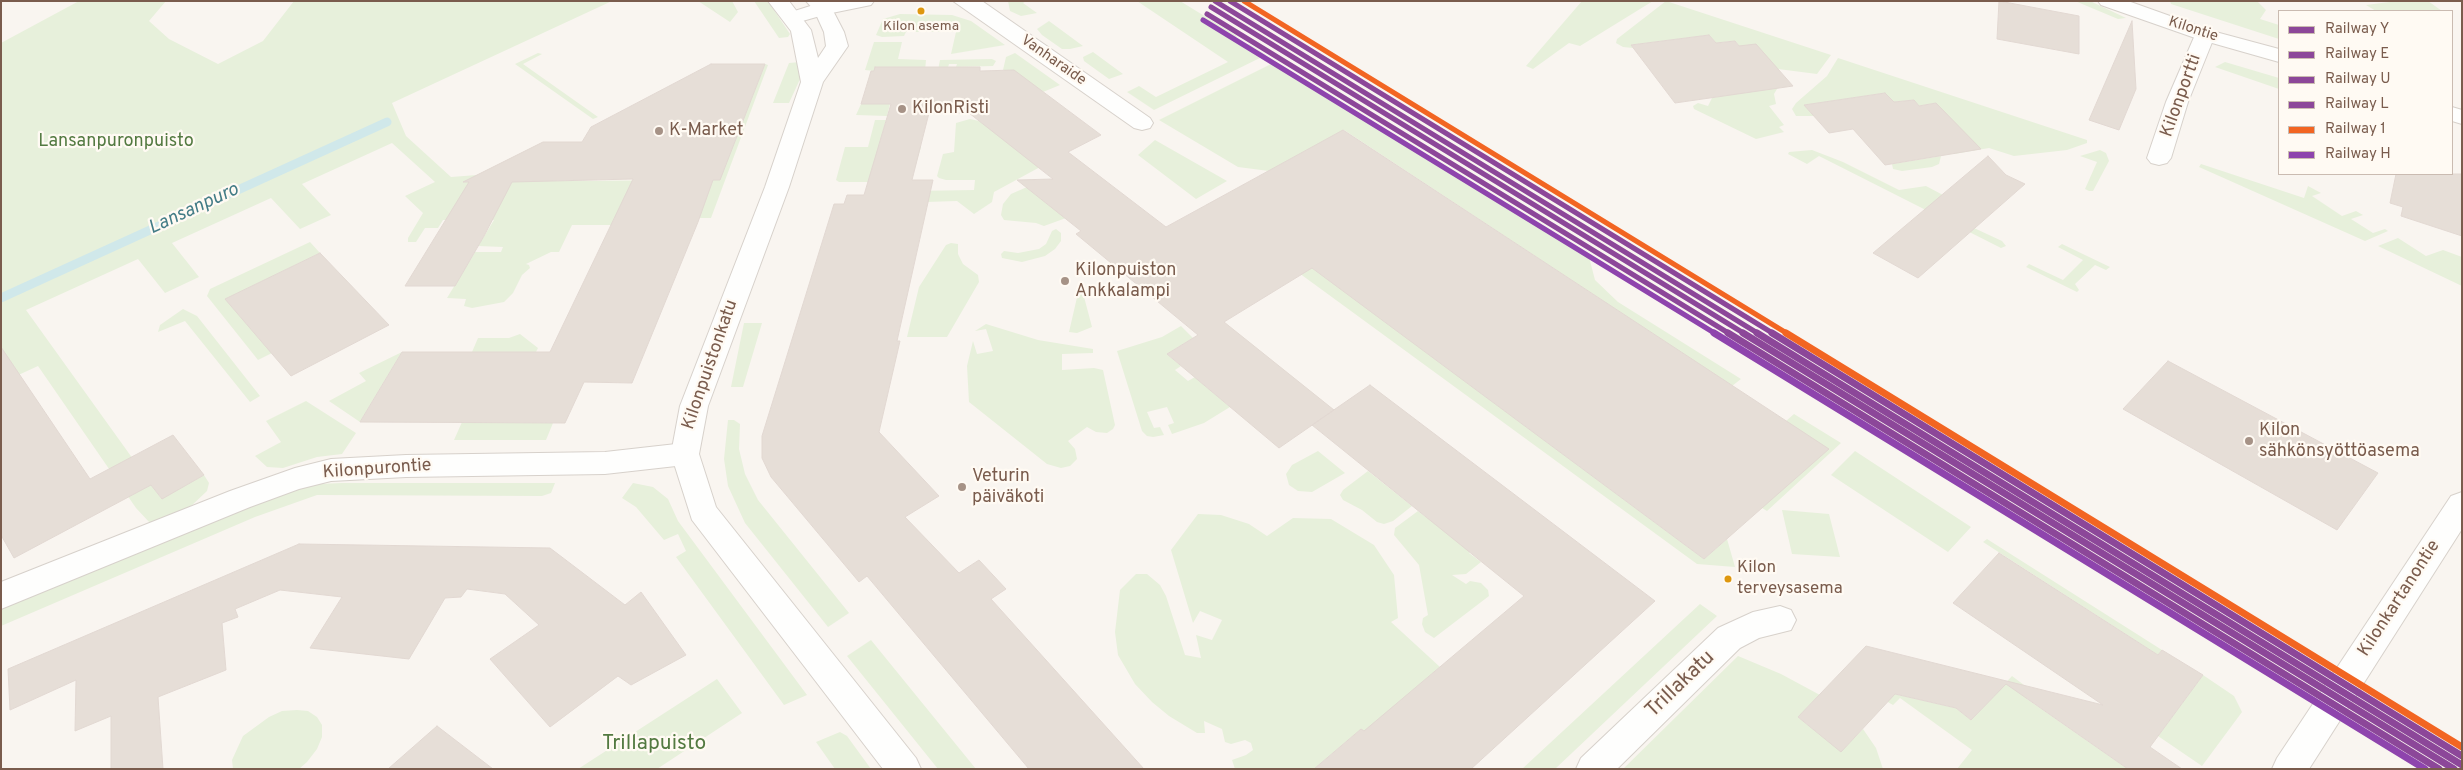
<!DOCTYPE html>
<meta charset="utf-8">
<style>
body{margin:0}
#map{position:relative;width:2463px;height:770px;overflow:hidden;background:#f9f5f0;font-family:Overpass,sans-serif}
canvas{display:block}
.frame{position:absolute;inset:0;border:2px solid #7a5c4d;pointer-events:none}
.legend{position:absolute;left:2278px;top:10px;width:175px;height:165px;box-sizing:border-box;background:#fffaf3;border:1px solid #cabbb1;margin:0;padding:6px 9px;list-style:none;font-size:15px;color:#7a5c4d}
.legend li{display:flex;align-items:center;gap:10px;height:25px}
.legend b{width:25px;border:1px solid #cabbb1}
</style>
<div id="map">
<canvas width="2463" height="770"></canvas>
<div class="frame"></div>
<ul class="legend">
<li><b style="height:6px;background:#8c4799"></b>Railway Y</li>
<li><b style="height:6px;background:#8c4799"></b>Railway E</li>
<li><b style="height:6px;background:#8c4799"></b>Railway U</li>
<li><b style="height:6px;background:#8c4799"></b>Railway L</li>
<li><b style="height:6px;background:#f26522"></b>Railway 1</li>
<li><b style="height:6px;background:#8e44ad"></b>Railway H</li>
</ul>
</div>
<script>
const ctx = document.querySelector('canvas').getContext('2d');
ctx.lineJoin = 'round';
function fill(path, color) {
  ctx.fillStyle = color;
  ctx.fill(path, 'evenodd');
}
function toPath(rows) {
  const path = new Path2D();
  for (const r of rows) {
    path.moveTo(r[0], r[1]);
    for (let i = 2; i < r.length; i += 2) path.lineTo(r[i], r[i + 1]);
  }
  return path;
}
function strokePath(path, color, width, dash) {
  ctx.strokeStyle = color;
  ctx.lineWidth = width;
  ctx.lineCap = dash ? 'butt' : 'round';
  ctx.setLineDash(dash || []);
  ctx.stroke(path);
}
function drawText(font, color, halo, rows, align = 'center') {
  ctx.font = font + ' Overpass,sans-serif';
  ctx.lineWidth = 4.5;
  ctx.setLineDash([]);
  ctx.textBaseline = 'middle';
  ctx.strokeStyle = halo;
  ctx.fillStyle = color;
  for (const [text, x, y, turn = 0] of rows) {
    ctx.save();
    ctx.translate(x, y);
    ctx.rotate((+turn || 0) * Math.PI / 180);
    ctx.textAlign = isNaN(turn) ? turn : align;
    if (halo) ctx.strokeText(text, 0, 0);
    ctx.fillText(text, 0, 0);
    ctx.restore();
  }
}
const green = toPath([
 [79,1,166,1,149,21,169,39,218,64,263,41,294,1,612,1,392,103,406,136,451,177,477,175,562,181,719,180,765,64,768,65,711,218,615,218,612,225,572,225,559,252,551,252,526,264,529,265,530,268,522,275,513,293,504,302,472,308,464,306,466,299,447,298,475,252,501,252,503,247,478,246,494,220,443,220,438,228,425,228,416,242,408,242,408,238,423,213,405,196,435,182,392,143,302,184,331,215,300,229,271,198,172,243,199,277,165,293,138,259,26,310,161,498,204,475,209,483,207,491,189,508,150,523,136,508,38,366,1,383,1,43],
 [698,1,732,1,738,12,730,22],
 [754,1,768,1,790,34,788,37,779,38],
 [1008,1,1026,1,1023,3,1037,13,1021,16,1010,11],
 [1137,1,1180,1,1237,36,1234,38,1245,45,1249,44,1266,55,1154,110,1127,92,1139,86,1156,97,1228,62],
 [1582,1,1653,1,1580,46,1569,43,1533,69,1526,66],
 [1666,1,1831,55,1817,74,1778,69,1739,46,1735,41,1716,43,1709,35,1631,45,1633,48,1623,47,1616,43,1617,39],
 [2075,1,2090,1,2126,18,2118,19],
 [2170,1,2257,1,2266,10,2260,19,2279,25,2279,39,2171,4],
 [2397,1,2428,1,2442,11,2376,11,2366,5],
 [900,14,952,15,971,21,1005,45,951,54,956,32,906,32,904,36,882,37,876,35,883,19],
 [1049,21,1083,46,1070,49,1062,49,1042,35,1037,29],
 [874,42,902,42,898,59,926,60,925,71,914,67,876,67,874,71,865,70],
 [1093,52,1123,74,1109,79,1084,61,1083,57],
 [538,53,542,54,523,64,598,117,593,119,515,64],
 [1015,53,1060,85,1043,92,1003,70,1006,57],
 [1838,58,2087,140,2087,143,2067,150,2014,156,1989,148,1954,154,1949,149,1936,103,1919,106,1913,100,1894,102,1885,93,1805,105,1814,116,1796,116,1792,109,1796,103,1827,76],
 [992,59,996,61,993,66,956,67,957,64,949,64,947,71,938,70,940,60],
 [800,62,801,77,789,103,773,103,789,63],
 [1275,62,1589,257,1595,280,1618,302,1741,379,1732,386,1344,130,1269,171,1238,167,1159,120],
 [2225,62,2279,78,2279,89,2215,67],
 [1789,81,1777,89,1774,94,1776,104,1769,106,1784,125,1779,127,1784,132,1756,139,1694,109,1693,106,1698,103,1708,106,1712,98],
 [861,104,890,104,887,116,856,115],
 [970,119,979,121,1053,160,994,192,992,202,974,214,957,201,926,202,913,191,974,190,975,180,946,180,939,178,937,176,943,154,954,152,956,123],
 [875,120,886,120,879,147,921,147,914,171,878,182,839,182,836,180,845,147,868,147],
 [1155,140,1227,181,1196,199,1138,155],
 [1812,150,1843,162,1899,190,1926,186,1943,195,1974,228,2002,241,2006,246,2001,248,1819,156,1807,164,1788,154,1789,152],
 [2100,150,2106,153,2109,161,2093,191,2089,191,2085,189,2097,162,2080,156],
 [1941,156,1939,164,1932,167,1902,171,1893,169,1892,164],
 [2201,164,2304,198,2308,186,2321,193,2312,196,2342,216,2356,211,2363,215,2351,219,2373,233,2385,229,2388,231,2365,241,2199,167],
 [1027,187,1066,218,1044,226,1036,223,1004,220,1001,215,1003,204,1011,194],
 [1219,198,1704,559,1727,539,1735,567,1697,564,1206,205],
 [1056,229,1061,233,1061,241,1055,249,1045,256,1022,262,1002,258,1001,254,1004,251,1018,253,1039,249,1046,244,1052,231],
 [2398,238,2426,256,2443,250,2462,257,2462,286,2378,246],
 [310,242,320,253,226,299,272,353,258,360,207,296,210,289],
 [951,243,958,244,958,254,963,264,978,275,979,282,947,337,907,337,919,287,946,245],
 [2062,244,2110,267,2106,270,2095,265,2075,284,2079,290,2077,292,2026,267,2029,264,2063,280,2083,260,2058,247],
 [1078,293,1083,293,1092,327,1077,333,1069,332],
 [183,309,197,316,260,396,250,402,185,321,158,332,160,325],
 [744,323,762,323,743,387,731,387],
 [986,324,1038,340,1093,349,1093,353,1062,354,1062,370,1094,368,1103,370,1115,425,1113,429,1107,433,1096,432,1087,427,1068,441,1075,449,1077,459,1070,466,1061,468,1047,464,969,402,967,366,973,341,977,354,993,351,986,329,975,331],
 [1181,326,1193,338,1167,354,1181,366,1175,370,1188,381,1195,377,1230,407,1204,423,1172,434,1168,425,1174,423,1167,407,1147,412,1154,428,1160,427,1164,435,1153,437,1147,436,1142,431,1117,351,1162,337],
 [520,334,538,348,536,352,472,352,478,338,509,338],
 [402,352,360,422,329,401,366,381,359,373],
 [306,401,356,433,342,454,317,457,283,468,267,467,255,456,281,442,266,421],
 [1794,414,1841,443,1767,511,1762,508,1786,421],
 [728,420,734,420,740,424,739,449,745,474,758,500,849,613,828,627,745,523,728,486,724,459],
 [462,422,553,423,546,440,454,440],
 [1318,451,1345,473,1312,492,1298,491,1289,485,1286,474,1292,465],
 [1855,451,1971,527,1948,552,1831,475],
 [1368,471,1412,506,1393,521,1384,524,1377,522,1362,510,1343,500,1340,495,1343,490],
 [342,483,555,483,551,493,542,496,317,495,255,517,1,626,1,607,261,498,319,484],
 [633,483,653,487,668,499,678,521,807,695,784,705,676,557,686,551,678,534,664,540,636,507,622,498],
 [1437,510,1480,544,1469,553,1481,562,1466,574,1452,575,1466,584,1470,581,1481,583,1488,590,1489,596,1434,638,1425,632,1422,624,1423,618,1428,615,1419,565,1394,535,1395,528,1418,511,1427,518],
 [1782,510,1829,514,1840,557,1792,554],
 [1198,514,1221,515,1249,524,1267,536,1293,518,1331,519,1374,545,1394,575,1398,618,1391,622,1440,667,1397,704,1376,743,1361,729,1314,769,1235,769,1232,760,1246,755,1253,750,1251,743,1245,740,1231,744,1225,742,1222,729,1204,721,1205,733,1197,733,1169,716,1152,702,1135,684,1118,655,1115,632,1120,590,1136,574,1147,574,1160,585,1166,596,1185,655,1201,658,1196,635,1212,640,1222,620,1200,611,1193,623,1171,550],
 [1987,539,2162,650,2158,655,1983,542],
 [1700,604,1717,616,1555,769,1522,769],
 [871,640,976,769,938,769,847,656],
 [1738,656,1781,674,1820,695,1798,717,1841,751,1863,729,1876,748,1883,769,1623,769],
 [2203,675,2234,696,2242,712,2202,766,2158,736],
 [2012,676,2032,691,2027,699,2128,769,1957,769,1972,750,1900,698,1893,705,1881,698,1886,692,1956,708,1971,720],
 [717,679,742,713,657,769,578,769],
 [297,710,308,711,317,717,322,725,322,737,317,749,307,762,299,769,233,769,232,760,243,736,269,717,282,711],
 [840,732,847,736,871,769,835,769,816,742]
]);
const stream = toPath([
 [1,298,387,122]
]);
const building = toPath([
 [1999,1,2079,16,2079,54,1997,39,1999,1],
 [2132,21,2136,89,2119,130,2089,120,2132,21],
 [1709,35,1716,43,1735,41,1739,46,1756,44,1793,86,1675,103,1631,45,1709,35],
 [711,64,765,64,720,180,713,180,698,222,632,383,584,382,565,423,360,422,402,352,550,352,633,179,512,182,484,236,455,286,405,286,469,182,463,182,543,142,582,142,591,127,711,64],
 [875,67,980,67,980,71,1014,70,1101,135,1068,152,1166,227,1343,130,1829,449,1704,559,1312,268,1224,322,1334,410,1279,448,1167,354,1198,335,1076,234,1081,231,1017,180,1053,179,969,113,929,113,912,180,933,180,897,341,900,341,879,432,939,496,905,517,959,573,979,560,1006,589,991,599,1144,769,1029,769,867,576,859,582,771,477,762,458,762,436,834,204,844,204,847,195,864,195,891,104,861,104,871,71,874,71,875,67],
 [1885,93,1894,102,1914,100,1919,106,1936,103,1981,149,1885,165,1853,129,1829,133,1804,105,1885,93],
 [1988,156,2006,175,2025,184,1918,278,1873,253,1988,156],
 [2396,174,2462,174,2462,236,2401,216,2403,207,2390,203,2396,174],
 [320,253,389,325,291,376,225,299,320,253],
 [1,347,90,479,173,435,204,475,162,499,151,485,14,558,1,535,1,347],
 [2168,361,2378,473,2337,530,2123,409,2168,361],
 [1370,385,1655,601,1471,769,1314,769,1361,729,1364,731,1524,596,1312,425,1370,385],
 [299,544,550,548,625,605,641,592,686,655,631,685,618,676,550,727,490,659,539,625,505,594,467,589,461,597,445,598,409,659,310,648,342,597,280,590,235,609,238,617,222,623,226,670,158,697,163,769,111,769,111,716,75,731,76,680,10,710,8,669,299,544],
 [1999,553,2158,655,2162,650,2203,675,2150,747,2182,769,2128,769,2006,684,1971,720,1956,708,1895,694,1841,752,1798,717,1866,646,2103,705,1953,603,1999,553],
 [437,726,493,769,388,769,437,726]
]);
const minor = toPath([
 [874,1,871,5,827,14,792,24,785,22,782,18,785,14,823,2,874,1],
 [953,1,982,1,1150,118,1153,123,1150,128,1142,130,1134,128,953,1],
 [2205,29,2212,31,2215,35,2188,102,2171,158,2167,163,2159,165,2151,163,2147,158,2166,102,2195,35,2198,31,2205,29],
 [685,443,695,446,699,454,695,462,685,465,605,474,406,477,331,481,299,489,250,507,1,609,1,582,230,491,295,468,331,459,406,455,605,452,685,443],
 [1780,606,1791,610,1796,620,1791,630,1759,638,1740,648,1617,769,1576,769,1581,758,1718,628,1753,612,1780,606]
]);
const tertiary = toPath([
 [768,1,789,1,811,30,818,58,826,46,824,32,814,10,806,1,828,1,844,32,848,46,823,82,789,187,708,406,699,454,716,507,916,758,921,769,883,769,692,520,671,454,680,406,765,187,801,82,791,31,768,1],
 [2098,1,2128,1,2212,31,2279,49,2279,62,2198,39,2101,5,2098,1],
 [2452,107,2462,110,2462,124,2452,121,2452,107],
 [2462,492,2462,529,2309,769,2272,769,2277,758,2451,496,2462,492]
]);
const rail1Far1 = toPath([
 [1215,1,1759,334]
]);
const rail1 = toPath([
 [1757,333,2462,765]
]);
const rail2Far1 = toPath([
 [1211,7,1745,334]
]);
const rail2 = toPath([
 [1743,333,2454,769]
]);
const rail3Far1 = toPath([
 [1230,1,1774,334]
]);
const rail3 = toPath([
 [1772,333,2462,756]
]);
const rail4Far1 = toPath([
 [1207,14,1730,334]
]);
const rail4 = toPath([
 [1728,333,2439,769]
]);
const rail5Far1 = toPath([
 [1244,1,1788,334]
]);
const rail5 = toPath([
 [1786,333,2462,747]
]);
const rail6Far1 = toPath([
 [1203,20,1716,334]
]);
const rail6 = toPath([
 [1714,333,2425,769]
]);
const markers = [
 [921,11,4.5,"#de970f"],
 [902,109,5,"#a69286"],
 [659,131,5,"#a69286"],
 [1065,281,5,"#a69286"],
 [2249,441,5,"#a69286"],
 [962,487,5,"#a69286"],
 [1728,579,4.5,"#de970f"]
];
const farBusnames = [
 ["Kilon asema",921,27]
];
const farStreetnames = [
 ["Kilontie",2193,30,18],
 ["Vanharaide",1053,61,35]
];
const busNames = [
 ["Kilon",1737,569],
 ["terveysasema",1737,590]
];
const streetNames = [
 ["Kilonportti",2182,96,-70],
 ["Kilonpuistonkatu",711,365,-71],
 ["Kilonpurontie",377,470,-4],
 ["Kilonkartanontie",2400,599,-57]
];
const poiNames = [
 ["KilonRisti",912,109],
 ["K-Market",669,131],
 ["Kilonpuiston",1075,271],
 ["Ankkalampi",1075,292],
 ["Kilon",2259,431],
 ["sähkönsyöttöasema",2259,452],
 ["Veturin",972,477],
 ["päiväkoti",972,498]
];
const parkNames = [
 ["Lansanpuronpuisto",116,142]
];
const waterNames = [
 ["Lansanpuro",194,210,-25]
];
const nearStreetnames = [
 ["Trillakatu",1681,685,-44]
];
const nearParknames = [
 ["Trillapuisto",654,745]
];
fill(green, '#e7f0db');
strokePath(stream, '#d0e8ea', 9);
fill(building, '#e6ded7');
strokePath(building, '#e2d8d2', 1);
strokePath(minor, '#d7d1cb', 2);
strokePath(tertiary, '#d7d1cb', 2);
fill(minor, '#fefefd');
fill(tertiary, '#fefefd');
strokePath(rail1Far1, '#8c4799', 5);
strokePath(rail1, '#8c4799', 7);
strokePath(rail2Far1, '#8c4799', 5);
strokePath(rail2, '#8c4799', 7);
strokePath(rail3Far1, '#8c4799', 5);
strokePath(rail3, '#8c4799', 7);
strokePath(rail4Far1, '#8c4799', 5);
strokePath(rail4, '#8c4799', 7);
strokePath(rail5Far1, '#f26522', 5);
strokePath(rail5, '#f26522', 7);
strokePath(rail6Far1, '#8e44ad', 5);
strokePath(rail6, '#8e44ad', 7);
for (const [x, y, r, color] of markers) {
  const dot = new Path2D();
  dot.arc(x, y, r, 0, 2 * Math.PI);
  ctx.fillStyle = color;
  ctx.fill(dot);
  strokePath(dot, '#fffaf3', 2);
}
drawText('14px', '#7a5c4d', '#fffaf3', farBusnames);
drawText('15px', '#7a5c4d', '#fffaf3', farStreetnames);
drawText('17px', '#7a5c4d', '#fffaf3', busNames, 'left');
drawText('18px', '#7a5c4d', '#fffaf3', streetNames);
drawText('18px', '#7a5c4d', '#fffaf3', poiNames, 'left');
drawText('18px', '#537a41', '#fffaf3', parkNames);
drawText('italic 19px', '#437c86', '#fffaf3', waterNames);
drawText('21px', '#7a5c4d', '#fffaf3', nearStreetnames);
drawText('21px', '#537a41', '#fffaf3', nearParknames);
</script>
